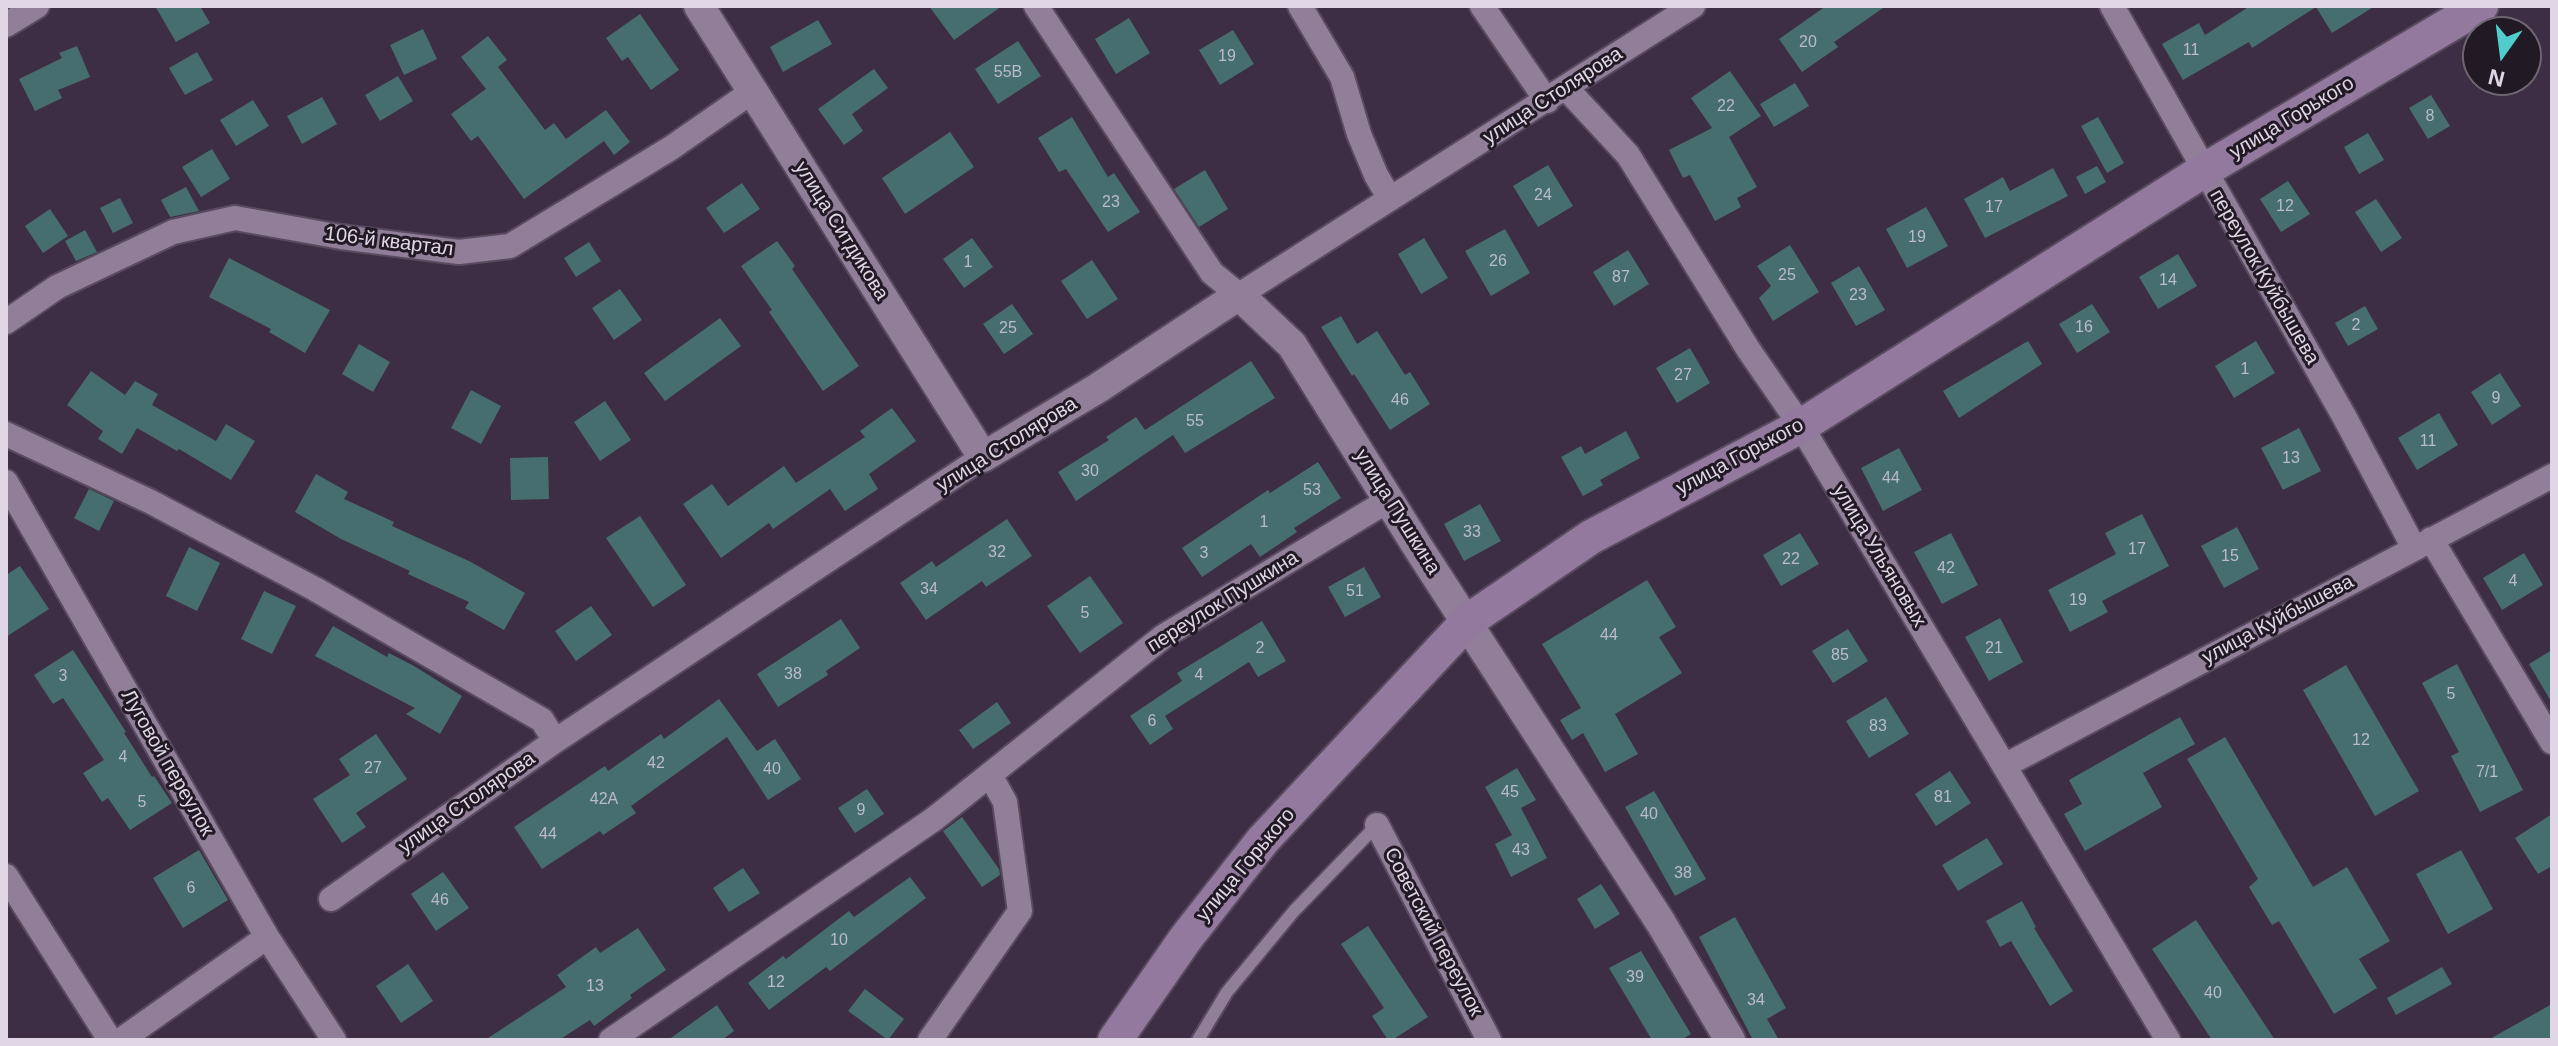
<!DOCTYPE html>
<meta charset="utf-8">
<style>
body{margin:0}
#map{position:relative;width:2558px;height:1046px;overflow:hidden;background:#3e2e45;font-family:Helvetica,sans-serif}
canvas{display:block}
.frame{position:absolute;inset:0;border:8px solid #e0d6e5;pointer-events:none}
.north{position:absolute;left:2462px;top:16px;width:80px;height:80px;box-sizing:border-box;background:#211924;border:2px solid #6d6571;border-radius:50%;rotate:194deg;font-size:22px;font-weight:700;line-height:32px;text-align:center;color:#e0d6e5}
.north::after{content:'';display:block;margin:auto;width:28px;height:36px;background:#52cdcd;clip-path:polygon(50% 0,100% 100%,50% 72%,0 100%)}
</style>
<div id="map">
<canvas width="2558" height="1046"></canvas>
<div class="frame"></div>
<div class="north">N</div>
</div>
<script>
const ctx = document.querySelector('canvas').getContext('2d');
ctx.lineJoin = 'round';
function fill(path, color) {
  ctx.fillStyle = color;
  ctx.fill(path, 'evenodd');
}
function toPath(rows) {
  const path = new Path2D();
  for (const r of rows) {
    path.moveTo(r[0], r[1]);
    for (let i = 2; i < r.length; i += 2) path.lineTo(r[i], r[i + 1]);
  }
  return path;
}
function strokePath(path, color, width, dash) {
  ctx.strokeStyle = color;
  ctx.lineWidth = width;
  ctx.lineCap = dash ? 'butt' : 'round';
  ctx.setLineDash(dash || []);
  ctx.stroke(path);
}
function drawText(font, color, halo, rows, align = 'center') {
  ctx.font = font + ' Helvetica,sans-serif';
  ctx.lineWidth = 6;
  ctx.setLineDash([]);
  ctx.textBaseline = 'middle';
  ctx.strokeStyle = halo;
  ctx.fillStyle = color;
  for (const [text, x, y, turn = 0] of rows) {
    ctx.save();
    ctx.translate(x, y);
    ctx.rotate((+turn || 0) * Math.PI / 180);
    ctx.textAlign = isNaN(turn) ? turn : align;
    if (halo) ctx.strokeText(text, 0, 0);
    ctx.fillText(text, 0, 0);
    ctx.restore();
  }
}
const building = toPath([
 [155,6,200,6,210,23,176,42],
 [929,6,1002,6,954,40],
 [1826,6,1886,6,1834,42,1838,47,1802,72,1779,39],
 [2250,6,2375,6,2332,33,2316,7,2252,48,2249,42,2183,80,2162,44,2199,23,2205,35],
 [640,14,679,70,651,90,628,57,622,61,606,38],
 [1129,18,1150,53,1116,74,1095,39],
 [818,20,832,44,783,72,770,47],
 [423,29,437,59,404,75,390,45],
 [1233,30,1254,64,1220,85,1199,50],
 [488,36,507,60,498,67,545,130,554,123,566,139,606,110,630,142,614,155,604,141,524,199,478,136,471,141,451,114,486,89,461,57],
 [1018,41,1041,76,998,104,975,69],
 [77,46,90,77,58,90,62,98,35,111,19,79,62,58,59,53],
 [197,52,213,80,185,95,169,68],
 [874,69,888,88,852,114,863,131,844,145,818,109],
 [1730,71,1761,116,1729,137,1757,187,1737,198,1741,207,1715,221,1690,175,1683,178,1669,150,1712,128,1691,98],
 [398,76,413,101,380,121,365,95],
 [1795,83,1809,106,1774,127,1760,104],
 [2431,95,2450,126,2428,139,2409,108],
 [322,97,337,124,302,144,287,116],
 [253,100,269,126,236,146,220,120],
 [1072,117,1108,177,1114,173,1140,212,1108,232,1066,169,1059,172,1038,138],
 [2098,117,2124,163,2107,173,2081,126],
 [950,132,974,167,905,214,882,178],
 [2368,133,2384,160,2359,174,2344,147],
 [212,149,230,179,201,197,182,167],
 [1548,165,1573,206,1538,227,1513,186],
 [2097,166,2106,182,2085,194,2076,177],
 [2053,168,2068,196,1985,238,1964,199,2003,177,2010,191],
 [1205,170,1228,209,1199,227,1174,189],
 [2288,181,2310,214,2281,232,2260,199],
 [742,183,760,209,724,233,706,208],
 [186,187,199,211,170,217,161,200],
 [120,198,133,223,113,233,100,208],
 [2376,199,2402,238,2381,252,2355,212],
 [1926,207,1948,246,1907,268,1886,229],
 [50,209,68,236,43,253,25,226],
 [1505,229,1530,273,1491,296,1465,251],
 [85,230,97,252,76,261,65,241],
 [972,238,993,267,964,288,943,259],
 [1424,238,1448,278,1421,294,1398,254],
 [777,241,795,266,792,269,859,366,823,391,769,312,772,310,741,266],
 [589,242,601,261,576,277,564,258],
 [1790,245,1819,292,1773,321,1759,298,1771,286,1757,266],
 [1628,250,1649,284,1614,306,1593,272],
 [2178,254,2197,286,2158,309,2139,277],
 [229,258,330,310,305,353,269,332,271,329,209,297],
 [1092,260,1118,299,1087,319,1061,281],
 [1859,266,1885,310,1856,326,1831,283],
 [620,289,642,320,614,340,592,308],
 [1012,304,1033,334,1004,354,983,324],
 [2092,304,2110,332,2077,353,2059,324],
 [2365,306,2378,329,2348,346,2335,323],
 [1341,316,1357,344,1377,331,1405,375,1410,372,1430,404,1390,430,1354,374,1352,376,1321,327],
 [720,318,741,346,665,401,644,373],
 [2028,341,2042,364,1959,418,1943,391],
 [2256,341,2275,373,2234,398,2215,366],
 [359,344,390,362,373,392,342,374],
 [1690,348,1710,383,1677,403,1656,368],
 [1251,361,1275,398,1185,453,1173,435,1076,501,1058,472,1109,440,1106,437,1136,417,1145,430],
 [91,371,125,395,135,381,158,394,152,405,216,441,226,424,255,441,231,480,179,449,177,451,137,428,122,454,98,439,103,431,67,405],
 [2500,373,2521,406,2492,425,2471,392],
 [471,390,501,406,481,444,451,428],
 [605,401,631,440,600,461,574,422],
 [892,408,916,441,869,474,878,489,845,511,830,489,773,529,769,523,721,558,683,504,712,484,728,506,784,466,796,483,865,437,860,431],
 [2439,413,2458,445,2417,470,2398,438],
 [2299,428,2321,471,2283,490,2261,448],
 [1626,431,1640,458,1600,480,1603,485,1583,496,1561,457,1581,446,1585,454],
 [1899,448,1922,490,1883,511,1861,468],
 [548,457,549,499,511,500,510,458],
 [1318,462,1341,498,1294,528,1297,532,1260,557,1251,544,1202,577,1182,548,1268,490,1270,493],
 [316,474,348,492,344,499,394,522,392,526,471,562,525,593,504,630,465,608,469,602,408,574,410,571,341,539,295,512],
 [89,489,114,501,99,531,74,518],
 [1480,504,1501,541,1464,561,1444,524],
 [2142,514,2169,566,2102,601,2108,612,2070,632,2048,590,2116,554,2105,533],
 [640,516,686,585,653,607,606,538],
 [1007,519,1032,556,986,587,982,581,926,620,900,583,932,561,936,567],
 [2237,527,2259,569,2224,588,2201,546],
 [1800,533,1819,564,1781,586,1763,555],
 [1951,533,1978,585,1942,604,1914,552],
 [189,547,220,563,197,611,166,596],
 [2524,553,2543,585,2502,610,2483,578],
 [20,566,49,609,6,637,6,575],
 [1364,567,1381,597,1345,617,1328,587],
 [1090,576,1123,623,1080,653,1047,606],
 [1647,580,1676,627,1659,637,1682,673,1615,714,1638,754,1605,772,1583,733,1572,740,1560,720,1581,708,1542,644],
 [264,591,296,606,272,654,241,639],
 [591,606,612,635,576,661,555,631],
 [2000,618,2023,662,1989,681,1965,637],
 [841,619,860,648,826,671,828,675,778,707,757,674],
 [1262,621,1286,661,1258,677,1249,662,1165,716,1173,729,1150,745,1130,716,1182,681,1177,673],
 [333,626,387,657,389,653,414,666,462,696,440,734,406,714,415,708,315,656],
 [1848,629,1868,661,1833,683,1812,651],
 [73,650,126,732,124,733,152,777,154,776,172,803,130,830,108,798,102,802,83,773,104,760,63,698,53,704,34,675],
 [2552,650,2552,703,2529,664],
 [2457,664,2523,790,2480,812,2451,756,2459,752,2422,683],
 [2346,665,2419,791,2375,816,2303,690],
 [1886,697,1909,734,1869,758,1846,721],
 [719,699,757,751,775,739,801,779,768,800,727,737,631,806,636,813,603,835,600,831,542,869,514,827,605,766,608,771,661,734,664,739],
 [997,702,1011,723,973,749,959,730],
 [2180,717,2195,744,2143,773,2162,807,2085,851,2064,814,2082,804,2069,780],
 [376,734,407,779,356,813,366,827,342,843,313,799,350,775,339,759],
 [2225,737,2313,887,2347,867,2390,941,2359,959,2377,988,2334,1014,2279,921,2272,925,2249,887,2258,879,2187,759],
 [1517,768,1536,800,1521,808,1547,858,1511,877,1495,844,1512,835,1485,787],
 [1950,771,1971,803,1936,826,1915,794],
 [867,789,884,814,855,833,838,808],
 [1654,791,1706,879,1675,896,1625,807],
 [2552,814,2552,866,2538,874,2515,838],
 [962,817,999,869,1000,875,982,887,943,831],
 [1987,838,2003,864,1958,891,1942,865],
 [199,850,228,900,183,928,153,878],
 [2461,850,2493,909,2448,934,2416,874],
 [743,868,760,893,729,912,713,888],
 [443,872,469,908,436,931,411,894],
 [910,877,926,898,830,971,826,967,769,1010,748,983,783,956,786,959,849,911,854,917],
 [1601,884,1620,914,1595,929,1577,899],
 [2022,901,2036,927,2034,928,2073,991,2050,1006,2011,941,2000,947,1986,921],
 [1735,917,1786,1008,1767,1019,1779,1040,1753,1040,1699,937],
 [2196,920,2275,1040,2212,1040,2152,949],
 [1368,926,1428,1017,1392,1040,1388,1040,1372,1016,1384,1008,1341,944],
 [638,928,666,970,630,995,632,998,594,1026,590,1020,559,1040,485,1040,566,987,557,975,596,947,600,953],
 [1641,951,1691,1034,1681,1040,1652,1040,1609,968],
 [408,964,433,1001,401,1023,376,986],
 [2442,967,2452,984,2396,1015,2387,998],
 [865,989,904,1019,888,1040,848,1011],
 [2552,1004,2552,1040,2488,1040],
 [717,1005,734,1031,722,1040,668,1040]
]);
const service = toPath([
 [1198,1040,1227,992,1294,911,1377,825]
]);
const minor = toPath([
 [1036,6,1212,273,1239,295,1693,6],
 [1300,6,1342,77,1359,134,1376,175,1390,199],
 [1482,6,1547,101],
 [2112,6,2345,418,2414,548],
 [6,25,37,6],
 [1566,88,1628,155,1748,349,1801,426,2168,1040],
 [6,322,57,287,173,232,235,218,341,237,459,252,510,246,671,148,753,91],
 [6,434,151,502,315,589,542,720,555,741],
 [6,482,267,937,334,1040],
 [2431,539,2552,742],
 [2004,766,2552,476],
 [1377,825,1489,1040],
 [6,876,110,1040],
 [331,899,555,741,983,457],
 [121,1040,267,937],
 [611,1040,934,819,1164,636,1389,500],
 [930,1040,1020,911,1005,802,990,775]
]);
const tertiary = toPath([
 [699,6,983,457,1098,388,1239,295,1292,345,1419,549,1661,923,1730,1040]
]);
const secondary = toPath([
 [1115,1040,1186,938,1263,840,1468,621,1591,537,1801,426,2203,171,2481,6]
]);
const numberNames = [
 ["20",1808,43],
 ["11",2191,51],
 ["19",1227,57],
 ["55В",1008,73],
 ["22",1726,107],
 ["8",2430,117],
 ["24",1543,196],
 ["23",1111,203],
 ["12",2285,207],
 ["17",1994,208],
 ["19",1917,238],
 ["26",1498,262],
 ["1",968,263],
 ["25",1787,276],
 ["87",1621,278],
 ["14",2168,281],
 ["23",1858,296],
 ["2",2356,326],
 ["16",2084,328],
 ["25",1008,329],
 ["1",2245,370],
 ["27",1683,376],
 ["9",2496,399],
 ["46",1400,401],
 ["55",1195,422],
 ["11",2428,442],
 ["13",2291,459],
 ["30",1090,472],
 ["44",1891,479],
 ["53",1312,491],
 ["1",1264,523],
 ["33",1472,533],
 ["17",2137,550],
 ["32",997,553],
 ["3",1204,554],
 ["15",2230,557],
 ["22",1791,560],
 ["42",1946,569],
 ["4",2513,582],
 ["34",929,590],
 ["51",1355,592],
 ["19",2078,601],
 ["5",1085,614],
 ["44",1609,636],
 ["2",1260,649],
 ["21",1994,649],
 ["85",1840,656],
 ["38",793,675],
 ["4",1199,676],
 ["3",63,677],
 ["5",2451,695],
 ["6",1152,722],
 ["83",1878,727],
 ["12",2361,741],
 ["4",123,758],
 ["42",656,764],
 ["27",373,769],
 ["40",772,770],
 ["7/1",2487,773],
 ["45",1510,793],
 ["81",1943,798],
 ["42А",604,800],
 ["5",142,803],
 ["9",861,811],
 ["40",1649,815],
 ["44",548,835],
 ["43",1521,851],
 ["38",1683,874],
 ["6",191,889],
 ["46",440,901],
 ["10",839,941],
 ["39",1635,978],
 ["12",776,983],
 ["13",595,987],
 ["40",2213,994],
 ["34",1756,1001]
];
const streetNames = [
 ["улица Столярова",1553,96,-33],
 ["улица Горького",2292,118,-31],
 ["улица Ситдикова",841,231,58],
 ["106-й квартал",389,242,7],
 ["переулок Куйбышева",2264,277,60],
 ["улица Столярова",1007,445,-32],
 ["улица Горького",1740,457,-28],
 ["улица Пушкина",1397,512,58],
 ["улица Ульяновых",1879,556,59],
 ["переулок Пушкина",1223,602,-32],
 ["улица Куйбышева",2278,620,-28],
 ["Луговой переулок",167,763,60],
 ["улица Столярова",467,803,-35],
 ["улица Горького",1246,865,-50],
 ["Советский переулок",1433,932,62]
];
fill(building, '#466e6e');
strokePath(service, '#594b5f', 16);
strokePath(minor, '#594b5f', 28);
strokePath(tertiary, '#594b5f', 34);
strokePath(secondary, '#594b5f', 38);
strokePath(service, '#917e99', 12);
strokePath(minor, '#917e99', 24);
strokePath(tertiary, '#917e99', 30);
strokePath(secondary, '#94799f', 34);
drawText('16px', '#babcc7', null, numberNames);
drawText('20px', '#e0d6e5', '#211924', streetNames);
</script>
